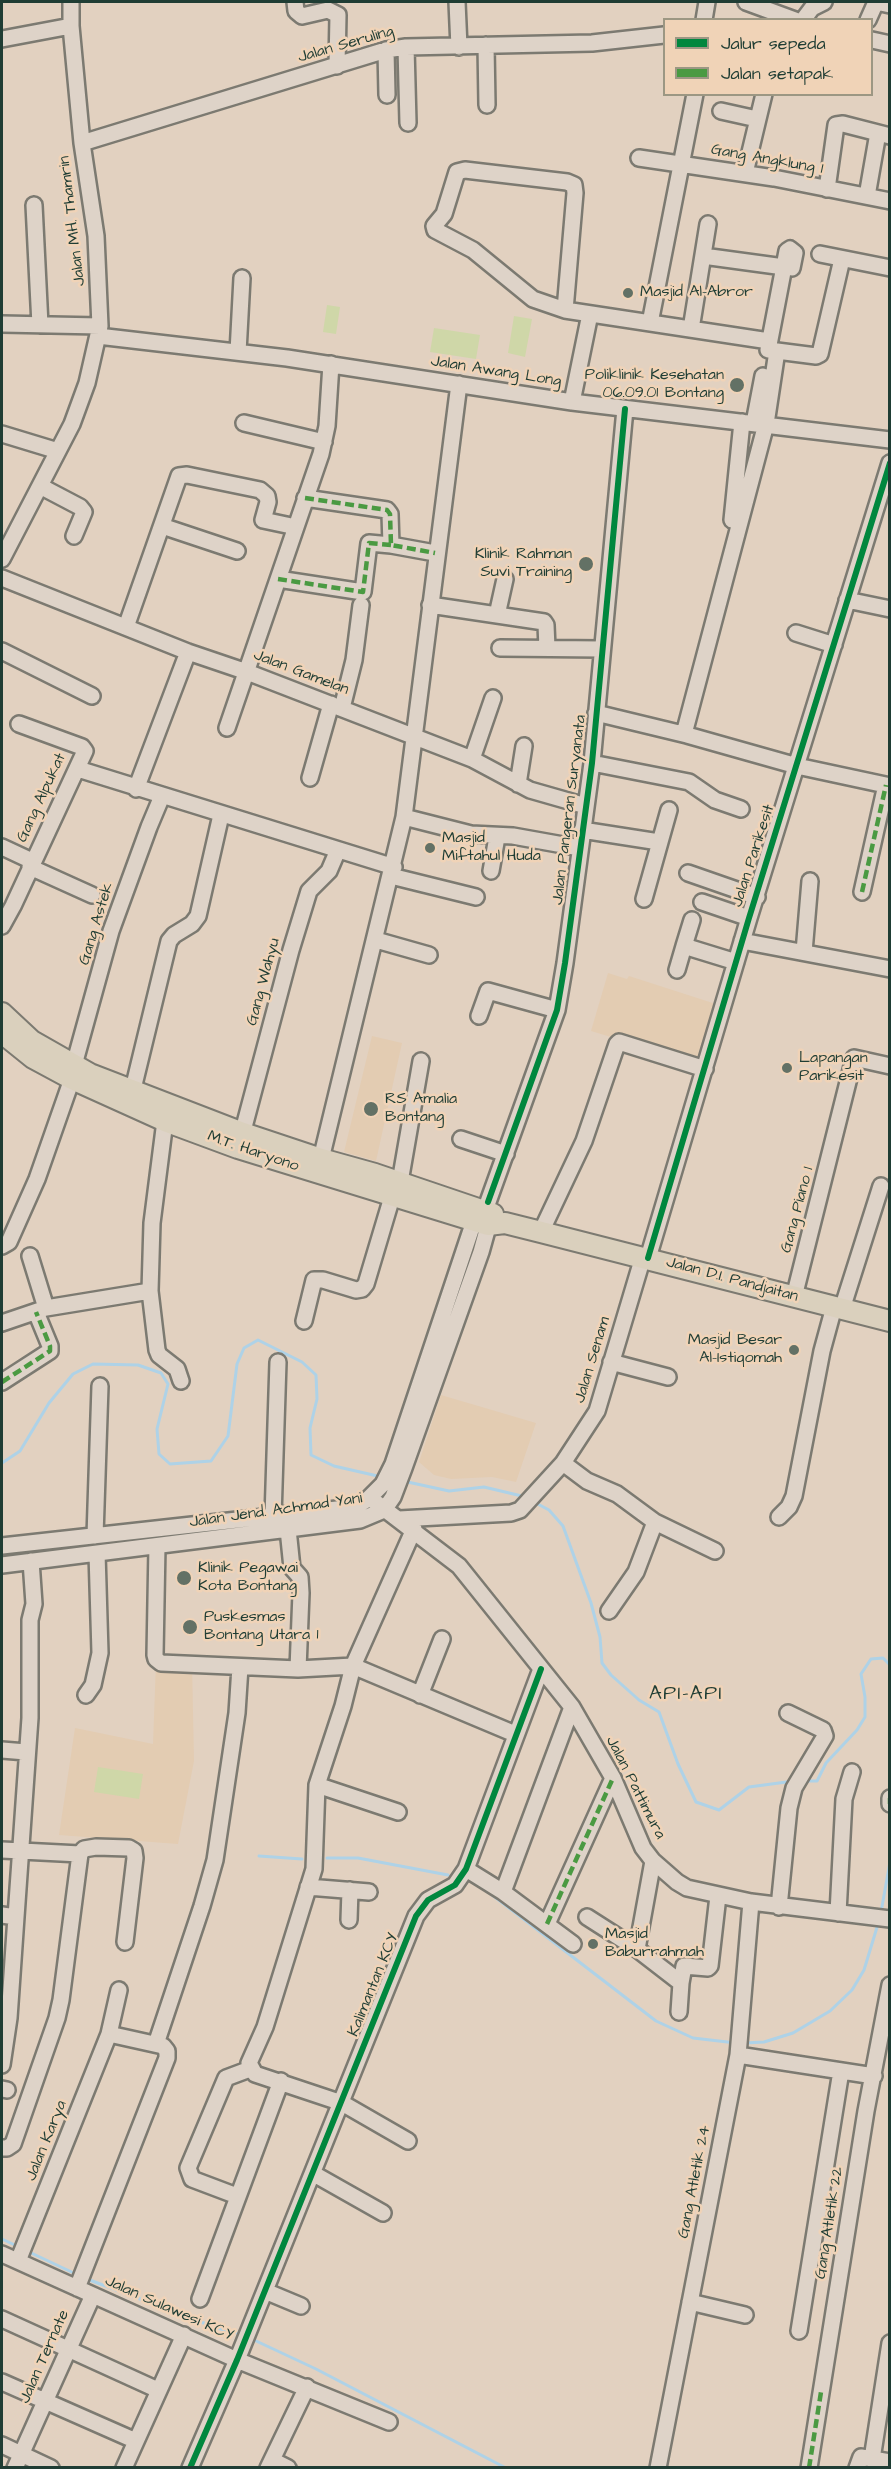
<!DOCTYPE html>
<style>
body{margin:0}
#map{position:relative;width:891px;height:2469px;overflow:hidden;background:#e2d1c0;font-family:"Architects Daughter",sans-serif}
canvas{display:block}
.frame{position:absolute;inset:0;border:3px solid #1f3d34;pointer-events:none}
.legend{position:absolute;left:663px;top:18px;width:210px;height:78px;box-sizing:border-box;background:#f0d3b7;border:2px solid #9c9783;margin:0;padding:8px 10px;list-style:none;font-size:18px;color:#1f3d34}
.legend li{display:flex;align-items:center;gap:12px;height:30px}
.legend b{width:30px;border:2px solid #9c9783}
</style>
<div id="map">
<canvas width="891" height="2469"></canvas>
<div class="frame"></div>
<ul class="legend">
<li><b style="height:8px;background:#00873e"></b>Jalur sepeda</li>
<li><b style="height:8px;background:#4a9a42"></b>Jalan setapak</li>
</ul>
</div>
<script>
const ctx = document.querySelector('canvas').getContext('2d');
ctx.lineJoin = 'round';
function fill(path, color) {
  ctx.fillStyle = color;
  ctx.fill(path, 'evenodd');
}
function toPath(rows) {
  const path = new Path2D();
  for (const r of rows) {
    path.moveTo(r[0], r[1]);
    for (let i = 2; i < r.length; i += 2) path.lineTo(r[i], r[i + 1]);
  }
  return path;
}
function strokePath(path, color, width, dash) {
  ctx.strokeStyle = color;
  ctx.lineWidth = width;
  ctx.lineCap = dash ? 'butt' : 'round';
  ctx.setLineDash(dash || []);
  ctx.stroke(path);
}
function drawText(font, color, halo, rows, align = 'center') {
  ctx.font = font + ' "Architects Daughter",sans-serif';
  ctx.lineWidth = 5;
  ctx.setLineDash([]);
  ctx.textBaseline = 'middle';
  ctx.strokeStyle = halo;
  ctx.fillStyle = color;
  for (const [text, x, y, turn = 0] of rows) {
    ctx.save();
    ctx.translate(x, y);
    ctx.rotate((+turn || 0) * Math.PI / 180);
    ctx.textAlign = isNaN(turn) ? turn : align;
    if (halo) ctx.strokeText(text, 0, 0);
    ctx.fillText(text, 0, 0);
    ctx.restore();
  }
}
const built = toPath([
 [608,973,627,979,629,976,719,1005,701,1067,667,1054,591,1031],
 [372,1036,402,1043,376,1161,344,1152],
 [441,1395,536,1423,516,1482,492,1477,451,1479,434,1475,419,1462],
 [156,1662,192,1662,194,1761,178,1844,59,1835,75,1728,153,1744]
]);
const green = toPath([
 [327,305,340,307,336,334,323,332],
 [514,316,532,319,525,357,508,353],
 [434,328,480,335,476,359,430,352],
 [98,1767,143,1774,139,1799,94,1792]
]);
const stream = toPath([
 [2,1463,20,1451,49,1403,73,1374,93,1364,138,1365,161,1373,168,1384,157,1429,159,1454,170,1464,211,1461,228,1436,237,1364,244,1348,258,1340,302,1362,316,1375,317,1399,310,1428,311,1455,334,1466,382,1477],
 [403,1481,449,1491,484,1487,526,1497],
 [534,1502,549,1510,563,1526,591,1603,600,1637,602,1663,611,1675,639,1700,659,1712,678,1764,696,1802,719,1810,749,1787,794,1781],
 [803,1781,817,1781,826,1763,857,1730,865,1717,865,1697,861,1674,871,1659,883,1658,890,1665],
 [259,1856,302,1859],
 [327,1858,358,1858,448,1875],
 [487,1891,656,2021,693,2038,736,2043],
 [881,1912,890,1862],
 [745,2043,764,2042,793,2033,830,2011,852,1990,864,1970,878,1924],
 [2,2239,19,2247],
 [27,2251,78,2275],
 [87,2279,217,2328,242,2334],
 [254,2340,316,2369,506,2468]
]);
const minor = toPath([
 [295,2,296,11,302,16,328,10,338,15,337,66],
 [457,2,459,47],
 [746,2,795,20],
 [704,20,707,2],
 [803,20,812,8,824,2],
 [868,20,876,2,890,5],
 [2,39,71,26],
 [872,40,890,44],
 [486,45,487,105],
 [406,47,408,123],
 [386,50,387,95],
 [721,111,757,119],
 [82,143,386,50,406,47,592,43,664,35],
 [639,158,774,178,890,201],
 [745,173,764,94],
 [827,189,836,125,843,124,890,136],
 [867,196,878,133],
 [34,205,40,325],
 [820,254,890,268],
 [703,256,784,267],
 [842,259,820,354,816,356,777,351,766,424,685,730,687,735,797,766,890,786],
 [565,310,575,193,574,185,567,182,465,170,457,172,444,214,434,226,435,230,473,250,533,299,565,310,769,341],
 [650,323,695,94],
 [2,324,100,326],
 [691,329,708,224],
 [98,336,287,358,572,402,890,440],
 [768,350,787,251,790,249,795,253,792,268],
 [238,352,242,278],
 [572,402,590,314],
 [244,423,324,442],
 [754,423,763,376],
 [2,434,58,451],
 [40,486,80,507,84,512,74,536],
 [305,498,387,510,390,514,391,545,435,553],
 [732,520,742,422],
 [162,526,237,551],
 [2,559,72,424,87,383,100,326,96,236,82,143,71,26,71,2],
 [2,578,188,652,247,672,472,759,530,790,586,806],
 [278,579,363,592,369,543,391,545],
 [847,600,890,609],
 [430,605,544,622,546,625,547,648],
 [497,615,505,579],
 [126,627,179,476,187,475,260,490,267,496,268,502,263,520,296,527],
 [796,633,834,645],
 [500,648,601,649],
 [2,651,92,696],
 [342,708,354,660,361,605],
 [596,713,687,735],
 [227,728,321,454,327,426,331,364],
 [472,759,493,698],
 [592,763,689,782,715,800,741,809],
 [78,769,394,867],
 [310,778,331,704],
 [518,784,524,746],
 [136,789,188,652],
 [404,817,471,834,513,836,580,848],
 [582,830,659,842],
 [2,847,32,861],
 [30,867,92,895],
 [491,871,497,837],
 [688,873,757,897],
 [391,876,476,897],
 [862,892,886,785],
 [644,899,669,810],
 [702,902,749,918],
 [2,926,13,906,85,751,82,747,19,724],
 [376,940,429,955],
 [742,941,890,969],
 [684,946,692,920],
 [804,952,810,881],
 [677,970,684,946,736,962],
 [479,1016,488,991,557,1010],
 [74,1065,111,931,149,827,162,796],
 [133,1089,169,941,174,935,192,924,198,916,221,815],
 [165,1121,152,1223,150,1291,157,1350,159,1355,177,1369,181,1381],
 [461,1139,506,1154],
 [240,1142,291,950,309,891,329,871,338,850],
 [321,1159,404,817,459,384],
 [400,1182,421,1061],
 [488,1202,557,1010,565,963,592,763,625,409],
 [541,1232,584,1141,617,1044,619,1042,705,1069],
 [2,1246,9,1242,37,1179,72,1079],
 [30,1256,46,1308],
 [648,1258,749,918,890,463],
 [794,1297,854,1058,890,1066],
 [842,1309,881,1186],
 [304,1321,314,1280,323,1280,356,1290,362,1289,366,1284,392,1197],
 [2,1323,46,1308,150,1291],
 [611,1362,668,1377],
 [2,1382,50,1351,50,1346,36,1312],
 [563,1463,587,1481,617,1494,655,1522,715,1551],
 [370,1498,459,1566,572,1707,613,1778,643,1848,653,1861,677,1882,687,1888,751,1902,890,1919],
 [273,1517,278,1362],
 [779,1517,789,1507,794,1496,822,1351,834,1307],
 [399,1519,511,1513,520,1510,563,1463,597,1411,643,1257],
 [288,1529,292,1568,300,1577,301,1593,298,1669],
 [95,1536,100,1386],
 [2,1546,355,1507,368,1499,383,1484,393,1464,477,1212],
 [157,1546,155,1655,156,1659,161,1663,298,1669,353,1666,515,1734],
 [2,1565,360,1520,384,1510,393,1497,404,1468,481,1252,491,1216],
 [609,1611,636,1572,655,1522],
 [86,1695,93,1685,100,1653,97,1553],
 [420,1695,442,1639],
 [2,1750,26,1752],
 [317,1785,398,1812],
 [890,1798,890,1804],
 [2,1850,80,1854,84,1849,96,1847,129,1848,134,1851,135,1858,125,1942],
 [466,1869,503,1892,573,1944],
 [308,1887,369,1892],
 [503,1892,572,1707],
 [779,1907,789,1808,794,1788,825,1736,823,1730,788,1713],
 [838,1913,844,1799,852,1772],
 [2,1915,16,1917,9,2018,2,2065],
 [16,1917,30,1718,30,1620,34,1604,31,1561],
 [587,1917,637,1949,681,1983,679,2012],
 [349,1920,350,1890],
 [547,1924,613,1778],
 [637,1949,653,1861],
 [681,1983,684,1966,708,1968,710,1966,718,1896],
 [156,2044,202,1906,215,1860,237,1713,240,1667],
 [738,2055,874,2076],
 [2,2089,7,2090],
 [408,2141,342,2103,255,2074,249,2063,265,2027,314,1869,317,1785,343,1706,353,1666,414,1529],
 [2,2148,7,2148,13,2144,57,2018,61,2000,80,1854],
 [314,2174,383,2213],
 [237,2196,192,2179,188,2168,226,2078,250,2069],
 [2,2254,237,2360,389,2422],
 [18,2261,109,2034,119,1990],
 [77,2288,167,2058,167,2051,163,2046,109,2034],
 [265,2291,301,2306],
 [200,2299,281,2081],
 [690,2302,745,2315],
 [2,2319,158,2390],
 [799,2331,841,2071],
 [2,2382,136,2441],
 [2,2445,51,2468],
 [872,2459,890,2343],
 [272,2460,288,2468],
 [15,2468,93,2295],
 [124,2468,184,2335],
 [190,2468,237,2360,416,1916,428,1900,455,1885,466,1869,541,1669],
 [268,2468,307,2387],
 [658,2468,738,2055,751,1902],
 [809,2468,866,2111,890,1985],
 [857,2468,861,2457,890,2462]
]);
const major = toPath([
 [2,1013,32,1041,90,1074,243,1133,321,1159,375,1174,493,1214],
 [2,1033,33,1058,72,1079,165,1121,238,1148,488,1225,505,1223,541,1232,890,1321]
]);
const quiet = toPath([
 [305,498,387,510,390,514,391,545,435,553],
 [278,579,363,592,369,543,391,545],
 [862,892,886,785],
 [2,1382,50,1351,50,1346,36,1312],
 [890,1798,890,1804],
 [547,1924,613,1778],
 [809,2468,821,2392]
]);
const cycleway = toPath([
 [488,1202,557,1010,565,963,592,763,625,409],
 [648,1258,749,918,890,463],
 [190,2468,237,2360,416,1916,428,1900,455,1885,466,1869,541,1669]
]);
const markers = [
 [628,293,6,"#637165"],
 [737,385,8,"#637165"],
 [586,564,8,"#637165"],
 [430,848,6,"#637165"],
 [787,1068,6,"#637165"],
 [371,1109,8,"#637165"],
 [794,1350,6,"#637165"],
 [184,1578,8,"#637165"],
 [190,1627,8,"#637165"],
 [593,1944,6,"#637165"]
];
const streetNames = [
 ["Jalan Seruling",346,45,-16],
 ["Gang Angklung 1",767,160,10],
 ["Jalan MH. Thamrin",73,221,-97],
 ["Jalan Awang Long",496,372,9],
 ["Jalan Gamelan",301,673,21],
 ["Gang Alpukat",42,798,-65],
 ["Jalan Pangeran Suryanata",570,810,-83],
 ["Jalan Parikesit",754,856,-72],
 ["Gang Astek",97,924,-73],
 ["Gang Wahyu",264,982,-75],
 ["M.T. Haryono",253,1152,19],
 ["Gang Piano 1",798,1210,-75],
 ["Jalan D.I. Pandjaitan",732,1280,15],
 ["Jalan Senam",593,1360,-73],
 ["Jalan Jend. Achmad Yani",276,1511,-8],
 ["Jalan Pattimura",635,1788,63],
 ["Kalimantan KCY",374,1985,-68],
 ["Jalan Karya",47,2141,-68],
 ["Gang Atletik 24",695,2182,-79],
 ["Gang Atletik 22",830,2223,-81],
 ["Jalan Sulawesi KCY",169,2309,24],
 ["Jalan Ternate",45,2357,-66]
];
const poiNames = [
 ["Masjid Al-Abror",640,293],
 ["Poliklinik Kesehatan",724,376,"right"],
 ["06.09.01 Bontang",724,394,"right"],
 ["Klinik Rahman",572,555,"right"],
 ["Suvi Training",572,573,"right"],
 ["Masjid",442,839],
 ["Miftahul Huda",442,857],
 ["Lapangan",799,1059],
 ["Parikesit",799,1077],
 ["RS Amalia",385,1100],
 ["Bontang",385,1118],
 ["Masjid Besar",782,1341,"right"],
 ["Al-Istiqomah",782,1359,"right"],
 ["Klinik Pegawai",198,1569],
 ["Kota Bontang",198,1587],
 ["Puskesmas",204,1618],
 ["Bontang Utara 1",204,1636],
 ["Masjid",605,1935],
 ["Baburrahmah",605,1953]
];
const quarterNames = [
 ["API-API",686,1695]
];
fill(built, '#e3ccb2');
fill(green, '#cfd7a8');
strokePath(stream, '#aed2e7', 3);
strokePath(minor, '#7c7a71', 20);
strokePath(major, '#7c7a71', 24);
strokePath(minor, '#ded3c8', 15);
strokePath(major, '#dad0bd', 20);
strokePath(quiet, '#4a9a42', 4.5, [9, 4.5]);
strokePath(cycleway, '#00873e', 6);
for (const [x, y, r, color] of markers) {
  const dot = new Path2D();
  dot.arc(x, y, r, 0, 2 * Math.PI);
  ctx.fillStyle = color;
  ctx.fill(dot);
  strokePath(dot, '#f0d3b7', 2);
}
drawText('16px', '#1f3d34', '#f0d3b7', streetNames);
drawText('16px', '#1f3d34', '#f0d3b7', poiNames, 'left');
ctx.letterSpacing = '1.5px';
drawText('20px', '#1f3d34', '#f0d3b7', quarterNames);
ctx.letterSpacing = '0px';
</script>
